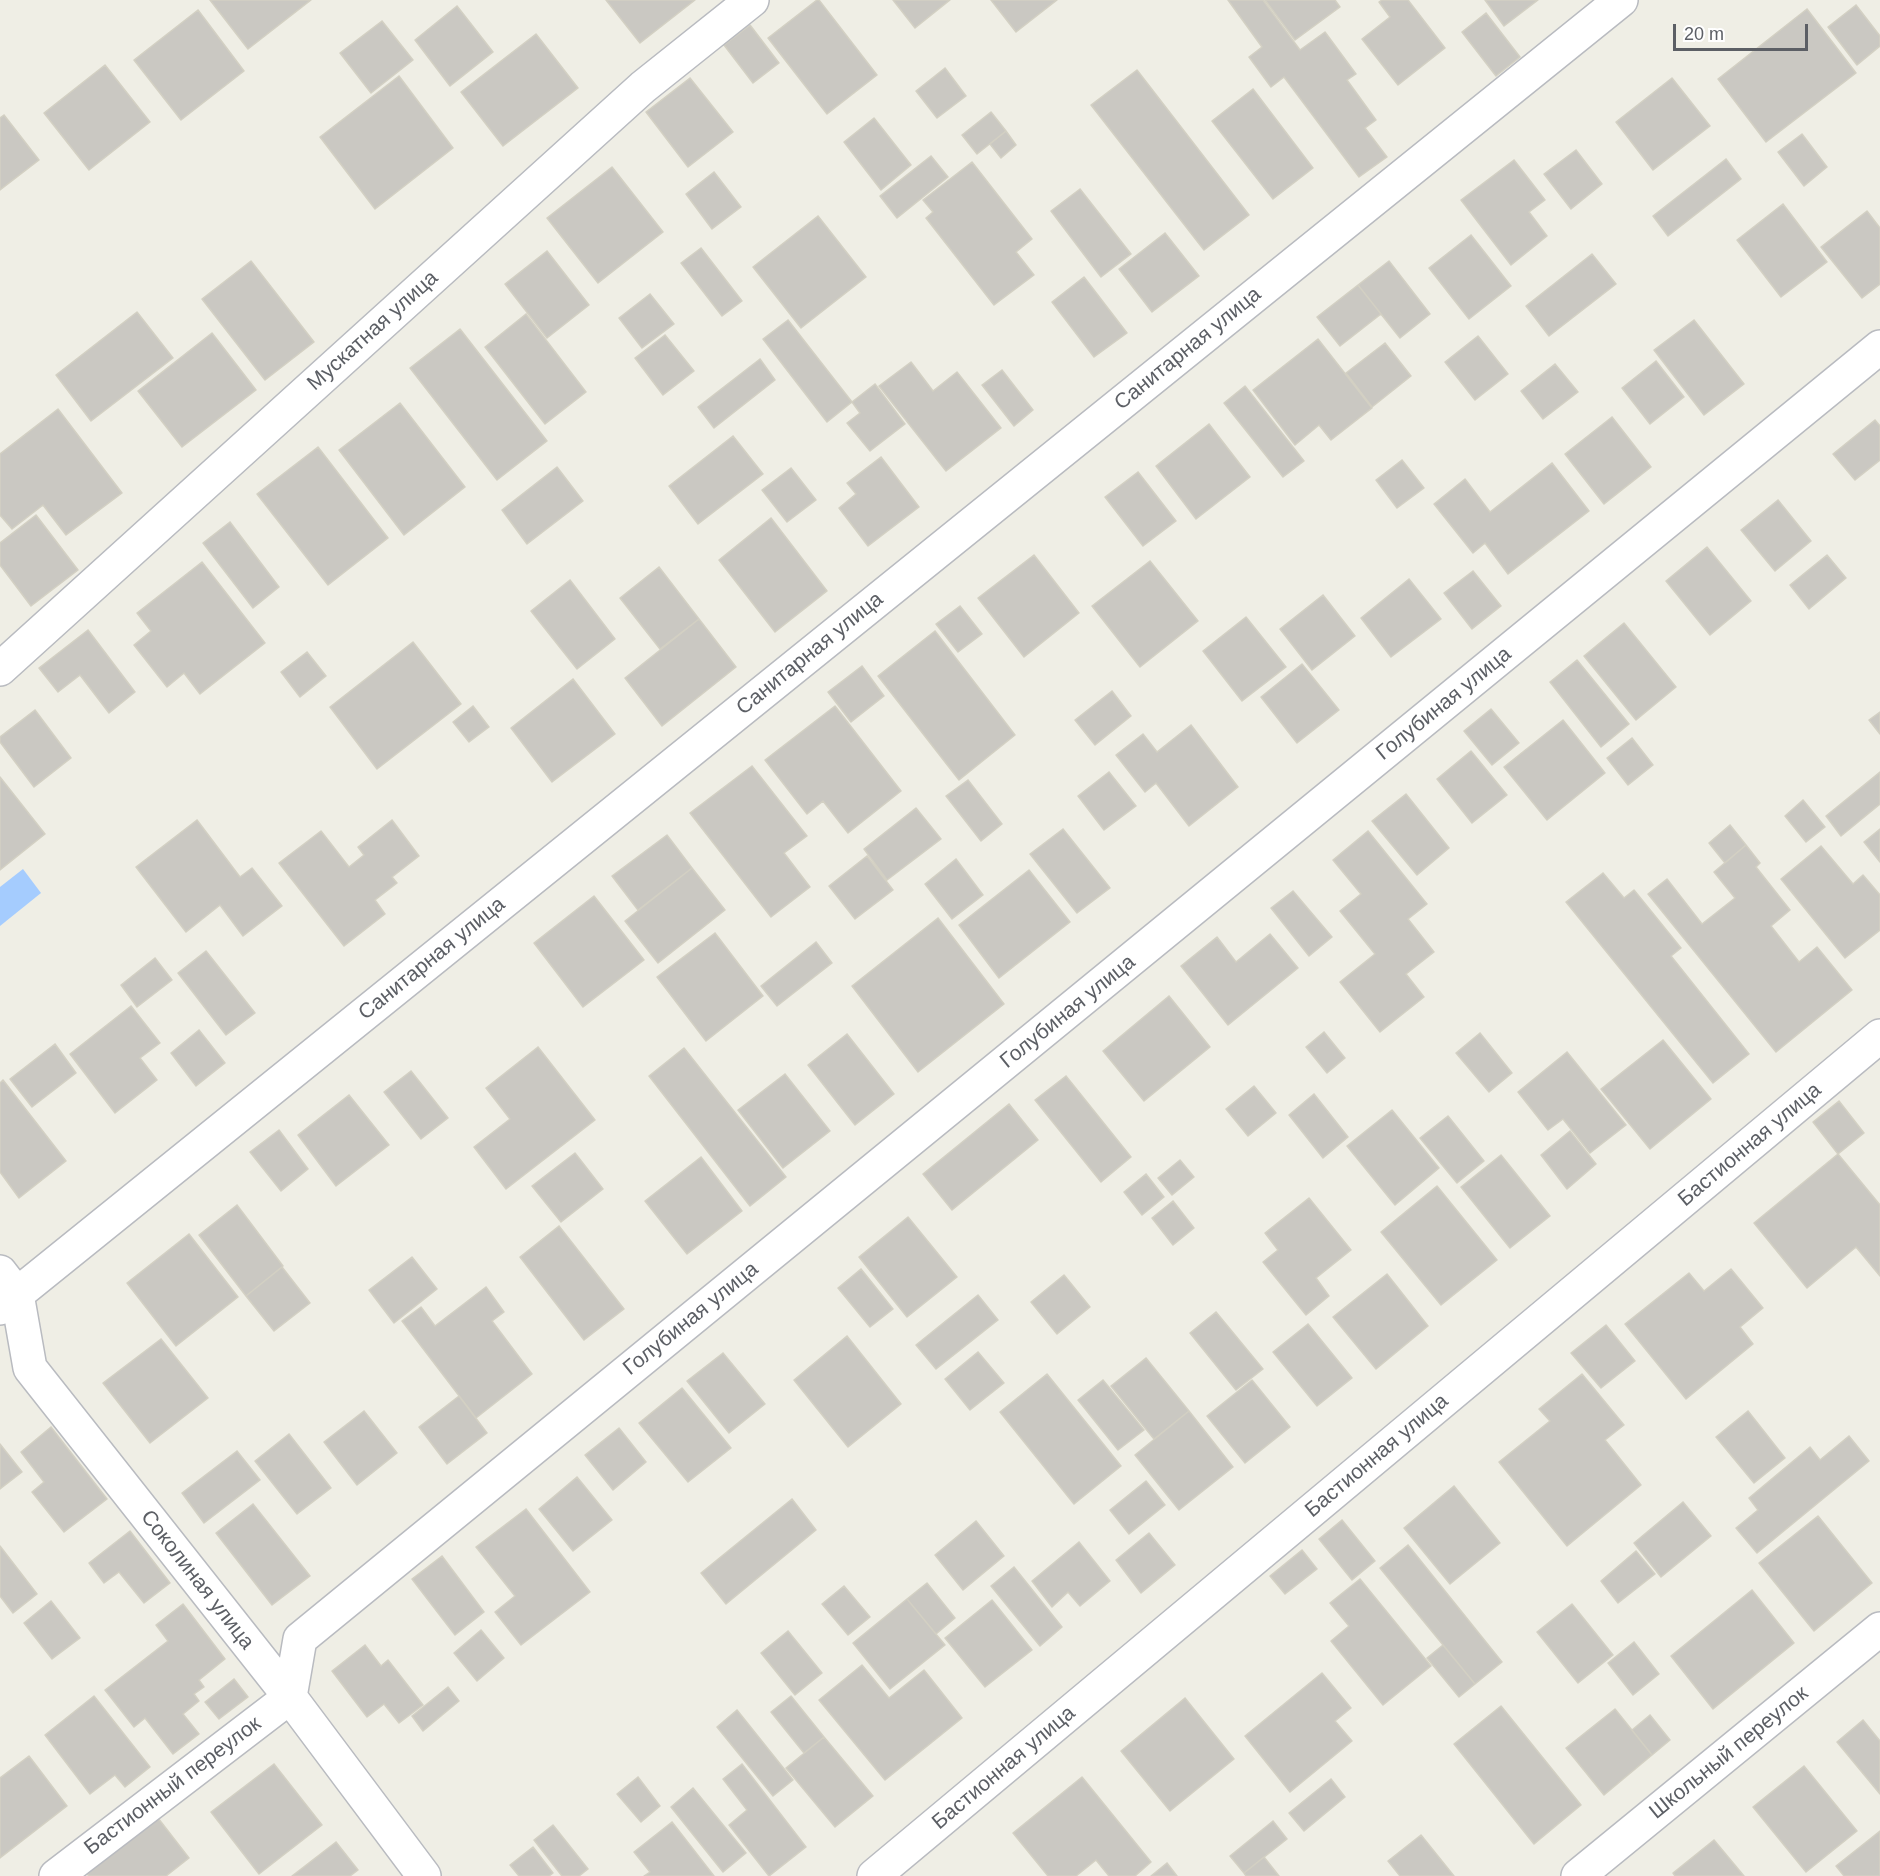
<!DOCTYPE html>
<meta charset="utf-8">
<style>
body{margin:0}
#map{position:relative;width:1880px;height:1876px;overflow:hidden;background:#efeee5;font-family:Arial,sans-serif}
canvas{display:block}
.scale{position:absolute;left:1673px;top:24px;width:135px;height:27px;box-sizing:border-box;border:3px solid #5c5f65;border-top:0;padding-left:8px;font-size:18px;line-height:21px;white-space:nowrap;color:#5c5f65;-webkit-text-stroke:4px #fff;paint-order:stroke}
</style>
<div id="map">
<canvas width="1880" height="1876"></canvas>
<div class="scale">20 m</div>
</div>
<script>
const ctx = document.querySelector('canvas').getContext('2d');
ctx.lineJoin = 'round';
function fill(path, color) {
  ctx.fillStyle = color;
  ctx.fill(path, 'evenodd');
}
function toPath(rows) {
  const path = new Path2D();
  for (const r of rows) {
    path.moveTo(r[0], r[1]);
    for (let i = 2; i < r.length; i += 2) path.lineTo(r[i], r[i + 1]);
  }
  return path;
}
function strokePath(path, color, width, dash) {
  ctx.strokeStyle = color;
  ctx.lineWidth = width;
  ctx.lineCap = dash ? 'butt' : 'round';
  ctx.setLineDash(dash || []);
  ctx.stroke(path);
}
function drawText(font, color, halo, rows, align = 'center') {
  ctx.font = font + ' Arial,sans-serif';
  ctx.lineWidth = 4.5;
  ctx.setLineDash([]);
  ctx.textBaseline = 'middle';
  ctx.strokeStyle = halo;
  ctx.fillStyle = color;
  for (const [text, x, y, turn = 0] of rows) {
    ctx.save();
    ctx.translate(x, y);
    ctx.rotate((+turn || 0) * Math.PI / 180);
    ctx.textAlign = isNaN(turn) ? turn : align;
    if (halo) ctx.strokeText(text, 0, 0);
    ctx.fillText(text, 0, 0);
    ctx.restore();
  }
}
const water = toPath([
 [23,869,41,893,0,926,0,887]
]);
const building = toPath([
 [210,0,311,0,248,49,210,0],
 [606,0,695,0,640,43,606,0],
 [817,0,819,0,877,75,827,114,768,38,817,0],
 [893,0,950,0,915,28,893,0],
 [991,0,1057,0,1016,32,991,0],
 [1228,0,1263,0,1300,50,1325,32,1356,74,1347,80,1376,120,1365,128,1387,157,1359,177,1284,77,1271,87,1249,57,1262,47,1228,0],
 [1265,0,1335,0,1340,7,1295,40,1265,0],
 [1382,0,1408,0,1445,48,1398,85,1362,39,1390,17,1379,2,1382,0],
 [1485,0,1538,0,1504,26,1485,0],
 [1856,5,1880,36,1880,46,1857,65,1828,27,1856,5],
 [457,6,493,52,450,86,415,40,457,6],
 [1807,9,1856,73,1766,142,1718,79,1807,9],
 [198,10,244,71,181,120,134,60,198,10],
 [1486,13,1520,57,1496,76,1462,32,1486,13],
 [382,21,413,60,371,93,340,53,382,21],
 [750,25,779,63,753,83,724,45,750,25],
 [536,34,578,88,503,146,461,92,536,34],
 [105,65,150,122,89,170,44,113,105,65],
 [945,68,966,96,937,118,916,91,945,68],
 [1137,70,1249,215,1204,250,1091,105,1137,70],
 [399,76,453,148,375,209,320,137,399,76],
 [690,78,733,132,688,167,646,112,690,78],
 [1672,78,1710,126,1653,170,1616,122,1672,78],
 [1253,89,1313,168,1273,199,1212,121,1253,89],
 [991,112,1006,131,977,154,962,135,991,112],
 [4,115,39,160,0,190,0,118,4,115],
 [874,118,911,165,881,190,844,142,874,118],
 [1006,131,1016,145,1001,158,990,144,1006,131],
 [1802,134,1827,167,1804,186,1778,152,1802,134],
 [1576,150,1602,184,1571,209,1544,174,1576,150],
 [931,156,948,177,897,218,880,196,931,156],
 [1726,159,1741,179,1668,236,1653,216,1726,159],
 [1514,160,1545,200,1529,212,1547,236,1511,265,1461,200,1514,160],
 [972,162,1032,239,1016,252,1034,275,994,305,926,218,933,212,923,200,972,162],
 [612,167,663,232,598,283,547,218,612,167],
 [714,172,741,207,712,229,686,194,714,172],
 [1080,189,1131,254,1101,277,1051,211,1080,189],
 [1783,204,1827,262,1781,297,1737,240,1783,204],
 [1867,211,1880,228,1880,284,1862,298,1821,247,1867,211],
 [818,216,866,277,801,328,753,267,818,216],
 [1165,233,1199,276,1152,312,1119,269,1165,233],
 [1471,235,1511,286,1469,319,1429,268,1471,235],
 [701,248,742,301,722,316,681,263,701,248],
 [547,251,589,305,547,338,505,284,547,251],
 [1592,254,1616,284,1549,336,1526,306,1592,254],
 [251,261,314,342,265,380,202,299,251,261],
 [1389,261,1430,314,1400,338,1358,285,1389,261],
 [1084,277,1127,333,1094,357,1052,302,1084,277],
 [1358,285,1381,314,1340,346,1317,317,1358,285],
 [650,294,674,324,642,348,619,318,650,294],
 [137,312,173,358,91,421,56,375,137,312],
 [526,314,586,392,545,424,485,347,526,314],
 [788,320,852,402,827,422,763,339,788,320],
 [1694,320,1744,384,1704,415,1654,350,1694,320],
 [460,329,547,441,497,480,410,368,460,329],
 [212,333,256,390,182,447,138,391,212,333],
 [665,335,694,371,663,395,635,358,665,335],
 [1478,336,1508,374,1475,400,1445,362,1478,336],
 [1318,339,1372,408,1331,440,1319,425,1295,445,1253,390,1318,339],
 [1385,343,1411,376,1372,407,1346,373,1385,343],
 [760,359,775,380,714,428,698,407,760,359],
 [1656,361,1684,397,1650,424,1622,388,1656,361],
 [911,362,933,391,957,372,1001,428,946,471,879,386,911,362],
 [1555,364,1578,392,1543,419,1521,391,1555,364],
 [1002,370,1033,410,1014,426,982,385,1002,370],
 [875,384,905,424,870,451,847,423,860,413,852,402,875,384],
 [1245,386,1304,461,1283,477,1224,403,1245,386],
 [400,403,465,487,404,535,339,450,400,403],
 [58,409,122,493,66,535,43,505,12,529,0,515,0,454,58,409],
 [1612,417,1651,467,1604,504,1565,454,1612,417],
 [1875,420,1880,426,1880,460,1855,480,1833,454,1875,420],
 [1209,424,1250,477,1196,519,1156,466,1209,424],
 [733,436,763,474,698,524,669,486,733,436],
 [318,447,388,538,328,585,257,494,318,447],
 [881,457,919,507,868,546,839,508,856,494,847,483,881,457],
 [1402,460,1424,488,1397,508,1376,480,1402,460],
 [1552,463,1589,511,1508,574,1485,543,1473,553,1434,504,1465,479,1490,512,1552,463],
 [557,467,583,501,527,544,502,510,557,467],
 [791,468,816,500,787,522,762,490,791,468],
 [1138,472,1176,521,1143,546,1105,497,1138,472],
 [1778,500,1811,541,1775,571,1741,530,1778,500],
 [36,515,78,570,31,606,0,565,0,543,36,515],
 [771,518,827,591,775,632,719,560,771,518],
 [230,522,279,587,253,608,203,543,230,522],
 [1707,547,1751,601,1710,635,1666,581,1707,547],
 [1034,555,1079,613,1024,657,978,598,1034,555],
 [1827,555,1846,578,1809,609,1790,585,1827,555],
 [1150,561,1198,621,1140,667,1092,606,1150,561],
 [202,562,265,643,200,694,184,673,167,687,134,645,151,631,137,613,202,562],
 [659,567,699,619,660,649,620,598,659,567],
 [1473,571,1501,606,1472,629,1444,593,1473,571],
 [1409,579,1441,619,1391,657,1361,618,1409,579],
 [570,580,615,639,577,669,531,611,570,580],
 [1323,595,1355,636,1312,670,1280,629,1323,595],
 [960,606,982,634,958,652,936,624,960,606],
 [1246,617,1286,667,1242,701,1203,651,1246,617],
 [699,619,736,667,662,726,625,678,699,619],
 [1624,623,1676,687,1636,720,1584,656,1624,623],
 [88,630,135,692,109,713,80,675,58,692,39,668,88,630],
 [935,631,1015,735,959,780,878,676,935,631],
 [413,642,461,704,377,769,330,707,413,642],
 [307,652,326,676,300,697,281,672,307,652],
 [1577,660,1629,724,1601,747,1550,682,1577,660],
 [1302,664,1339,710,1297,743,1261,697,1302,664],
 [862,666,884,696,851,722,828,692,862,666],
 [573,679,615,734,552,782,511,728,573,679],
 [1112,691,1131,716,1095,745,1075,720,1112,691],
 [473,706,489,727,469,742,453,722,473,706],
 [835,706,901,791,848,833,823,801,807,814,765,760,835,706],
 [1491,709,1519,743,1492,765,1464,731,1491,709],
 [35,710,71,758,34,787,0,742,0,737,35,710],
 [1880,712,1880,734,1869,720,1880,712],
 [1563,720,1605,773,1547,820,1504,767,1563,720],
 [1191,725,1238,787,1189,826,1156,783,1145,792,1116,755,1143,734,1157,752,1191,725],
 [1632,738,1653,765,1628,785,1607,758,1632,738],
 [1471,751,1507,795,1472,823,1437,779,1471,751],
 [752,766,807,836,784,853,810,887,771,917,690,813,752,766],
 [1109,772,1136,806,1104,830,1078,796,1109,772],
 [1880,772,1880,804,1841,836,1826,816,1880,772],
 [0,777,45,834,0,870,0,777],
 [968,780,1002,824,981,841,946,796,968,780],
 [1406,794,1449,848,1417,875,1372,821,1406,794],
 [1803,800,1825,827,1806,842,1785,816,1803,800],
 [916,808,941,839,887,880,864,849,916,808],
 [197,820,240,877,252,868,282,906,243,936,220,905,186,932,136,867,197,820],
 [392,820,419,856,392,877,397,883,375,900,385,914,344,946,279,863,321,831,349,867,364,855,358,847,392,820],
 [1730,825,1746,845,1725,863,1709,843,1730,825],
 [1063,829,1110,888,1077,913,1030,854,1063,829],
 [1880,829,1880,862,1864,842,1880,829],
 [1368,831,1427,904,1408,919,1434,952,1406,974,1424,997,1380,1032,1340,982,1375,954,1340,911,1361,894,1333,860,1368,831],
 [667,835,692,868,638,910,612,876,667,835],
 [1746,845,1760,863,1756,867,1790,910,1771,926,1799,962,1817,947,1852,990,1776,1052,1648,894,1667,879,1702,924,1735,898,1714,872,1746,845],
 [1821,846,1853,884,1863,875,1880,895,1880,930,1845,958,1781,879,1821,846],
 [867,856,893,890,855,919,829,886,867,856],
 [956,859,983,895,952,919,925,884,956,859],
 [692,868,725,910,658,963,625,921,692,868],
 [1029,870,1070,922,999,978,959,925,1029,870],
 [1603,873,1624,898,1634,890,1681,948,1671,956,1749,1054,1713,1083,1566,902,1603,873],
 [1293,891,1332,937,1309,956,1271,908,1293,891],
 [594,896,644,960,583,1007,534,943,594,896],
 [938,918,1004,1004,918,1072,852,986,938,918],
 [715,933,763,996,706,1041,657,977,715,933],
 [1270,934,1298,968,1228,1025,1181,966,1217,937,1236,962,1270,934],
 [816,942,832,963,777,1006,761,986,816,942],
 [206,951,255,1013,226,1035,178,973,206,951],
 [155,958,172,980,137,1007,121,985,155,958],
 [1169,996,1210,1047,1144,1101,1103,1051,1169,996],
 [131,1006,160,1043,140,1058,157,1080,115,1113,70,1054,131,1006],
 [199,1030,225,1063,196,1086,171,1053,199,1030],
 [1324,1032,1345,1058,1327,1073,1306,1047,1324,1032],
 [1480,1033,1512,1073,1489,1092,1456,1053,1480,1033],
 [847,1034,894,1094,855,1125,808,1065,847,1034],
 [1663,1040,1711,1099,1650,1149,1601,1089,1663,1040],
 [55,1044,76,1073,32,1107,10,1079,55,1044],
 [538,1047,595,1120,506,1189,474,1147,510,1119,486,1088,538,1047],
 [684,1048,786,1177,750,1206,649,1076,684,1048],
 [1567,1052,1626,1125,1590,1153,1563,1119,1548,1130,1518,1092,1567,1052],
 [411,1071,448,1118,421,1139,384,1092,411,1071],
 [785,1074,830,1131,783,1168,738,1110,785,1074],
 [1066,1076,1131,1157,1101,1182,1035,1100,1066,1076],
 [3,1080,66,1161,19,1198,0,1172,0,1083,3,1080],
 [1254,1086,1276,1113,1248,1136,1226,1109,1254,1086],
 [1314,1094,1348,1137,1323,1158,1289,1115,1314,1094],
 [349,1095,389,1145,336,1186,298,1135,349,1095],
 [1839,1101,1864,1133,1838,1154,1813,1122,1839,1101],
 [1009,1104,1038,1140,952,1210,923,1174,1009,1104],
 [1392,1110,1439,1168,1395,1205,1347,1146,1392,1110],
 [1448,1116,1484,1161,1457,1183,1420,1138,1448,1116],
 [279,1130,308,1169,281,1191,250,1152,279,1130],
 [1570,1131,1596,1164,1567,1189,1541,1155,1570,1131],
 [575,1153,603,1189,561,1222,532,1186,575,1153],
 [1838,1154,1880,1205,1880,1276,1856,1247,1807,1288,1754,1223,1838,1154],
 [1501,1155,1550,1216,1510,1248,1461,1187,1501,1155],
 [701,1157,742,1211,687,1254,645,1201,701,1157],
 [1180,1160,1194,1177,1172,1195,1158,1178,1180,1160],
 [1146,1174,1164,1197,1142,1215,1124,1192,1146,1174],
 [1437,1186,1497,1260,1441,1305,1381,1232,1437,1186],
 [1309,1198,1351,1250,1316,1278,1329,1296,1306,1315,1263,1262,1278,1250,1265,1233,1309,1198],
 [1173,1201,1194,1228,1173,1245,1152,1218,1173,1201],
 [237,1205,283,1266,246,1296,199,1235,237,1205],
 [908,1217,957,1277,907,1317,859,1257,908,1217],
 [559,1226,624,1309,584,1340,520,1257,559,1226],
 [189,1234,238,1297,176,1346,127,1283,189,1234],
 [412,1257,437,1289,394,1323,369,1290,412,1257],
 [282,1267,310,1303,274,1331,246,1296,282,1267],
 [861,1269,893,1309,870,1327,838,1288,861,1269],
 [1731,1269,1763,1308,1740,1327,1753,1344,1686,1399,1625,1324,1689,1273,1704,1291,1731,1269],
 [1387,1274,1428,1326,1376,1369,1333,1317,1387,1274],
 [1064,1275,1090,1307,1057,1334,1031,1302,1064,1275],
 [486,1287,504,1312,492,1321,532,1374,476,1418,402,1321,421,1307,435,1326,486,1287],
 [978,1295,998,1320,936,1369,916,1345,978,1295],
 [1216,1312,1263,1369,1236,1390,1190,1333,1216,1312],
 [1308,1324,1352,1378,1317,1406,1273,1352,1308,1324],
 [1606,1325,1635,1361,1601,1388,1571,1353,1606,1325],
 [847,1336,901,1404,848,1447,794,1380,847,1336],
 [161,1339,208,1398,150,1443,103,1383,161,1339],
 [978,1352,1004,1383,970,1410,945,1379,978,1352],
 [723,1353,765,1404,729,1433,687,1381,723,1353],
 [1146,1358,1189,1411,1154,1439,1111,1386,1146,1358],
 [1047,1374,1121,1466,1074,1504,1000,1412,1047,1374],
 [1582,1374,1624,1425,1605,1440,1641,1485,1567,1546,1499,1462,1550,1421,1539,1409,1582,1374],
 [1103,1380,1144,1430,1118,1450,1078,1400,1103,1380],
 [1252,1380,1290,1427,1245,1463,1207,1416,1252,1380],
 [682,1388,731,1448,688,1482,639,1423,682,1388],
 [459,1396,487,1433,447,1464,419,1427,459,1396],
 [364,1411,397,1453,357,1485,324,1442,364,1411],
 [1189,1411,1233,1467,1179,1510,1135,1455,1189,1411],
 [1748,1411,1785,1458,1754,1483,1716,1437,1748,1411],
 [51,1427,107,1499,64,1532,32,1492,44,1482,21,1452,51,1427],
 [619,1428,646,1462,613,1490,585,1455,619,1428],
 [289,1434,331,1488,297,1514,255,1461,289,1434],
 [1849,1436,1869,1461,1757,1553,1736,1528,1758,1510,1749,1498,1810,1447,1820,1460,1849,1436],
 [0,1444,22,1472,0,1489,0,1444],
 [237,1451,260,1480,204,1523,182,1493,237,1451],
 [577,1477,612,1520,573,1551,539,1509,577,1477],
 [1146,1481,1165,1505,1129,1534,1110,1510,1146,1481],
 [1454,1486,1500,1543,1450,1584,1404,1528,1454,1486],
 [792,1499,816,1530,726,1604,701,1573,792,1499],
 [1683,1502,1711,1536,1661,1577,1634,1543,1683,1502],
 [253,1504,310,1576,272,1605,216,1533,253,1504],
 [526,1509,590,1592,521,1645,495,1612,515,1596,476,1547,526,1509],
 [1818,1516,1872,1583,1814,1631,1759,1563,1818,1516],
 [1342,1520,1375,1561,1352,1580,1319,1539,1342,1520],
 [976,1521,1004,1556,963,1590,935,1555,976,1521],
 [130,1531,170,1583,144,1603,119,1572,104,1583,89,1563,130,1531],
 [1149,1533,1175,1565,1141,1593,1116,1560,1149,1533],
 [1079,1542,1110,1581,1080,1606,1068,1592,1052,1607,1032,1581,1079,1542],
 [1408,1545,1502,1662,1475,1684,1380,1568,1408,1545],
 [0,1546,37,1594,13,1613,0,1596,0,1546],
 [1302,1550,1317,1569,1285,1594,1270,1576,1302,1550],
 [1636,1551,1655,1574,1618,1603,1601,1581,1636,1551],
 [442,1556,484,1612,455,1635,412,1579,442,1556],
 [1014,1567,1062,1627,1040,1646,991,1586,1014,1567],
 [1360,1579,1431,1666,1383,1705,1331,1641,1349,1626,1330,1603,1360,1579],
 [927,1583,955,1618,936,1634,907,1599,927,1583],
 [844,1586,870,1617,848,1635,822,1604,844,1586],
 [1752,1590,1794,1643,1713,1709,1671,1656,1752,1590],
 [907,1599,945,1645,890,1689,853,1643,907,1599],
 [992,1600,1032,1650,985,1687,945,1638,992,1600],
 [51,1601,80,1638,52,1659,24,1623,51,1601],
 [183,1604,225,1659,199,1680,204,1687,194,1694,199,1701,183,1714,199,1734,173,1754,145,1718,134,1727,105,1690,168,1641,156,1625,183,1604],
 [1572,1604,1613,1655,1578,1683,1537,1632,1572,1604],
 [481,1630,504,1658,477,1681,454,1653,481,1630],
 [788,1631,822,1673,795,1695,761,1653,788,1631],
 [1634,1642,1659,1674,1633,1695,1608,1663,1634,1642],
 [365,1645,381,1666,388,1660,423,1705,399,1723,384,1704,367,1717,332,1671,365,1645],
 [1443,1645,1475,1684,1459,1697,1427,1658,1443,1645],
 [862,1665,889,1698,924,1670,962,1718,885,1780,819,1700,862,1665],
 [1322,1673,1351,1708,1335,1721,1352,1741,1290,1792,1245,1736,1322,1673],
 [234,1679,248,1697,219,1719,205,1702,234,1679],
 [448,1687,459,1701,423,1731,412,1716,448,1687],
 [94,1696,150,1767,125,1787,115,1775,90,1794,45,1735,94,1696],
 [791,1696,824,1737,804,1753,771,1712,791,1696],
 [1185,1698,1234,1759,1170,1811,1121,1751,1185,1698],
 [1501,1706,1581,1805,1534,1844,1454,1744,1501,1706],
 [1615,1709,1652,1755,1604,1795,1566,1748,1615,1709],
 [737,1710,793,1780,773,1796,717,1727,737,1710],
 [1650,1715,1670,1740,1652,1755,1632,1730,1650,1715],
 [1863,1720,1880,1741,1880,1794,1837,1742,1863,1720],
 [824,1737,873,1796,835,1827,786,1768,824,1737],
 [29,1756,67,1806,0,1858,0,1778,29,1756],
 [274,1764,322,1825,259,1874,211,1812,274,1764],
 [742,1764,806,1847,769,1876,729,1825,747,1810,723,1779,742,1764],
 [1804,1766,1857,1831,1806,1872,1753,1807,1804,1766],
 [638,1777,660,1806,641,1822,617,1794,638,1777],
 [1082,1777,1151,1862,1135,1876,1109,1876,1096,1860,1076,1876,1048,1876,1013,1833,1082,1777],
 [1331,1779,1345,1797,1304,1831,1289,1813,1331,1779],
 [693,1788,746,1853,723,1872,671,1807,693,1788],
 [158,1818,189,1858,166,1876,89,1876,87,1874,158,1818],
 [1273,1821,1287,1839,1244,1873,1230,1856,1273,1821],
 [672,1822,714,1876,644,1876,650,1872,634,1852,672,1822],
 [553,1825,588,1869,579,1876,562,1876,534,1840,553,1825],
 [1880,1831,1880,1876,1844,1876,1836,1866,1880,1831],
 [1421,1835,1454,1876,1400,1876,1388,1861,1421,1835],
 [1714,1840,1744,1876,1675,1876,1673,1873,1714,1840],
 [336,1842,358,1870,350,1876,292,1876,336,1842],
 [533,1847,553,1873,549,1876,519,1876,510,1865,533,1847],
 [1264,1857,1279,1876,1246,1876,1244,1873,1264,1857],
 [1167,1863,1177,1876,1151,1876,1167,1863]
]);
const street = toPath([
 [0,669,643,87,752,0],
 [0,1272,17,1294,30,1368,290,1697,424,1876],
 [0,1308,1621,0],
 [56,1876,290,1697,300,1639,1880,347],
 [874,1876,1880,1036],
 [1578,1876,1880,1629]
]);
const streetNames = [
 ["Мускатная улица",373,331,-42],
 ["Санитарная улица",1188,349,-39],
 ["Санитарная улица",810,654,-39],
 ["Голубиная улица",1444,704,-39],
 ["Санитарная улица",432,959,-39],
 ["Голубиная улица",1068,1012,-39],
 ["Бастионная улица",1750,1145,-40],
 ["Голубиная улица",691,1319,-39],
 ["Бастионная улица",1377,1456,-40],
 ["Соколиная улица",197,1580,52],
 ["Школьный переулок",1729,1753,-39],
 ["Бастионная улица",1004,1768,-40],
 ["Бастионный переулок",173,1786,-37]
];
fill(water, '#a5ccfe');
fill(building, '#cac8c2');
strokePath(building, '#d3d0c3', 1.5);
strokePath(street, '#b9bbc0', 36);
strokePath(street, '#fff', 33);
drawText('21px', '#5c5f65', '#fff', streetNames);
</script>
